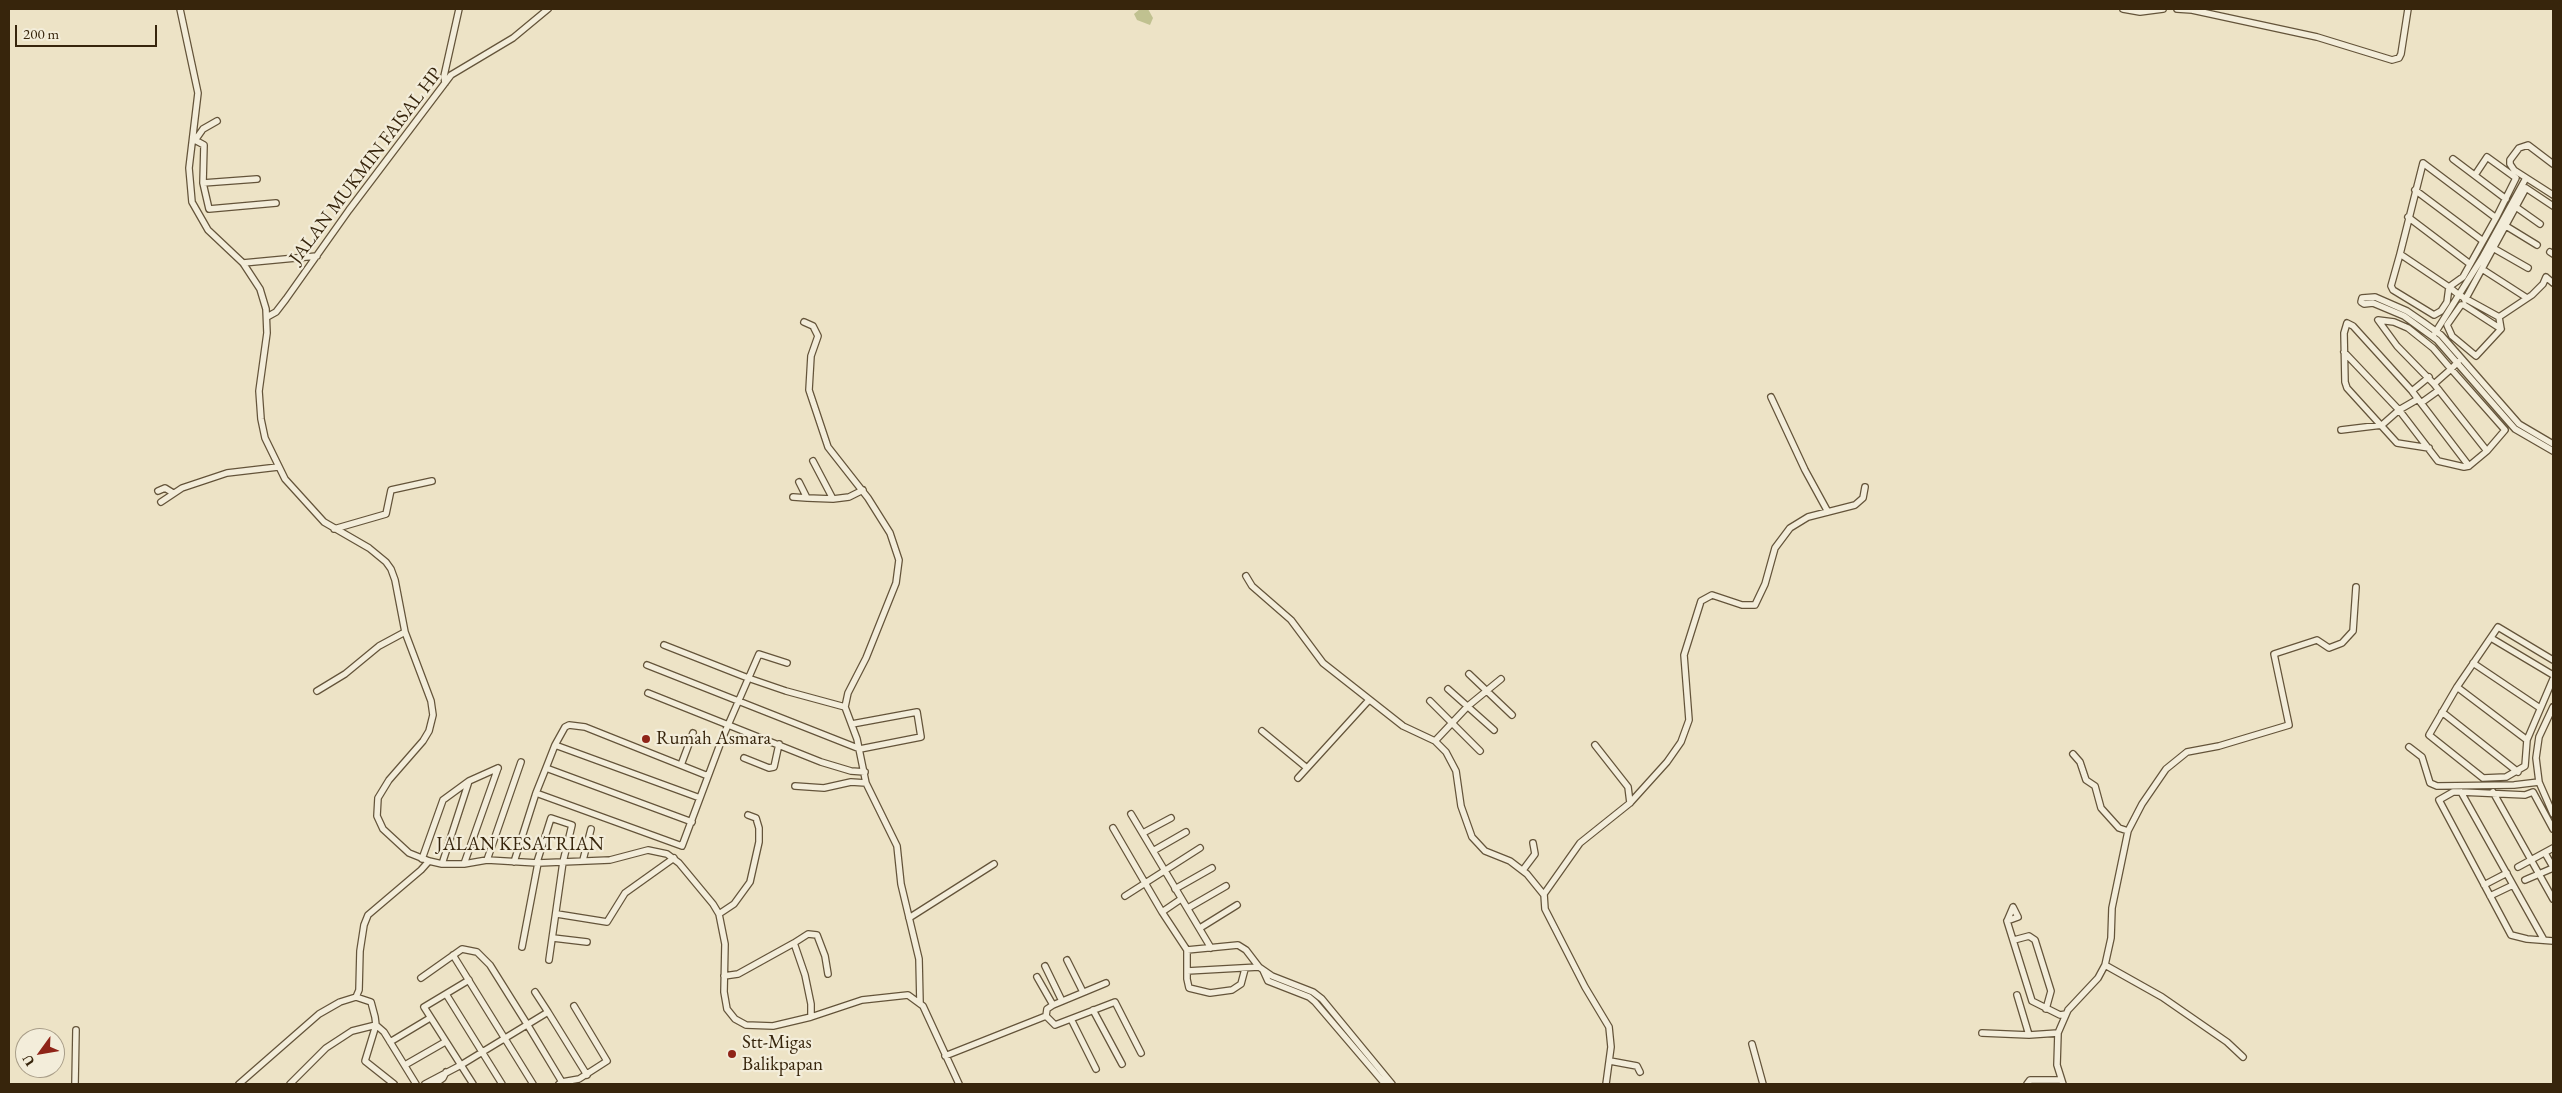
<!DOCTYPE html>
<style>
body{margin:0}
#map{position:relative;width:2562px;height:1093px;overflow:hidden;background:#ede3c6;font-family:"EB Garamond",serif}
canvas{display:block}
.frame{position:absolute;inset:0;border:10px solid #37250c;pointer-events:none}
.north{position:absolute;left:15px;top:1028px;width:50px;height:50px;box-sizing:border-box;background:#f3edda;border:1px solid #a89d88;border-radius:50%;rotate:238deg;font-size:14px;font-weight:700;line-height:20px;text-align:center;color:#37250c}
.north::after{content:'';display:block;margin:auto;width:18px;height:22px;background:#8f2418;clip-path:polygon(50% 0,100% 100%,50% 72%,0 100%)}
.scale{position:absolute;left:15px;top:25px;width:142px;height:22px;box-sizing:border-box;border:2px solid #37250c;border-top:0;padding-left:6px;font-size:15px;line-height:18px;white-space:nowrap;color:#37250c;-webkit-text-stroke:4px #f3edda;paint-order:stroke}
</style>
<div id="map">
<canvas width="2562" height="1093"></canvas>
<div class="frame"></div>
<div class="north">U</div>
<div class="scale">200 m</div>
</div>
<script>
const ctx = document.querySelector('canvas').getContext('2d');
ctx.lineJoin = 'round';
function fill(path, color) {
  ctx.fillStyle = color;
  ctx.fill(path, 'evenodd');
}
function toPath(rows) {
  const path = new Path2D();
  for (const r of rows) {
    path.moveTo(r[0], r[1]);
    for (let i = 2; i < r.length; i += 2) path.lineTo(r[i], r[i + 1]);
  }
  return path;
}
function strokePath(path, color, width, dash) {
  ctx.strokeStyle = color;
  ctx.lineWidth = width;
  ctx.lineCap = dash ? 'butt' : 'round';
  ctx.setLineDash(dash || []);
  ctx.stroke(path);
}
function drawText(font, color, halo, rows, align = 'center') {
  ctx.font = font + ' "EB Garamond",serif';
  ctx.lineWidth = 4.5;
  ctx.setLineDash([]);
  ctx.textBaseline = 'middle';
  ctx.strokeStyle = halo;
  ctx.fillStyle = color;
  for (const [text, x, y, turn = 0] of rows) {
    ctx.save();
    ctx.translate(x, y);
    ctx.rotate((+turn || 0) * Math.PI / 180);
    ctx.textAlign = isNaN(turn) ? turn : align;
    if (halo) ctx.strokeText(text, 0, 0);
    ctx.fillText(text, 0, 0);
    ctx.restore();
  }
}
const green = toPath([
 [1140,9,1148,9,1153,18,1150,25,1137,20,1134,14]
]);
const street = toPath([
 [180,9,198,93,189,168,192,202,208,230,243,263,260,289,266,309,267,333,259,391,261,419,265,438,285,479,324,522,369,548,386,562,391,569,395,580,405,632,431,701,433,715,429,731,423,741,389,780,378,798,377,816,383,829,409,853,429,861,442,864,464,864,487,860,538,863,610,860,648,850,667,854,679,863,713,904,719,914,725,944,724,992,727,1009,735,1019,746,1025,773,1026,811,1017,862,1000,908,995,923,1006,959,1084],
 [2123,9,2140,12,2163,9],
 [2177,9,2192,10,2317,37,2392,60,2399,58,2401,54,2408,9],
 [445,83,444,76,459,9],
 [193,139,204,145,203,183,209,209,276,203],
 [196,139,203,129,217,121],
 [2453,159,2506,199],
 [2553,164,2528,145,2519,148,2510,160,2510,164,2514,170,2553,195],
 [2475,175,2487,157,2516,178,2496,218],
 [203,183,257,179],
 [2415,190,2483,241],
 [2516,207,2540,224],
 [2408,217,2470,264],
 [2506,226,2537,245],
 [2493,248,2528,268],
 [2550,252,2553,254],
 [2400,254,2423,163,2496,218,2463,277,2449,287,2447,302,2441,311,2434,315,2393,290,2391,286,2400,254,2449,287,2459,295,2499,317,2532,295,2543,284,2546,277,2553,283],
 [243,263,317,256],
 [2482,269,2527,298],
 [2465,300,2526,188,2553,206],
 [267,317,276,312,286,299,349,210,451,75,513,38,548,9],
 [2499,317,2501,329,2476,356,2452,336,2447,325,2461,305,2464,305,2501,329],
 [804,322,813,326,818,336,811,356,809,390,828,447,868,498,890,533,899,560,896,583,866,658,848,693,845,707,857,739,866,783,897,846,901,884,919,959,920,1003],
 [2435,333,2482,258,2526,178],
 [2344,352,2399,410,2438,461,2464,467,2469,466,2487,451,2434,384],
 [2458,362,2451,369,2434,384,2397,346,2378,320,2394,322,2408,328,2433,348,2451,369,2505,430,2487,451],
 [2429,377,2412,391,2421,403,2439,390],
 [2412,391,2353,326,2347,323,2344,333,2345,382,2347,388,2397,443,2429,448],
 [1771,397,1805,470,1828,512],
 [2421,403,2469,466],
 [2382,425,2399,410,2418,399],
 [2341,430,2382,425],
 [2553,444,2519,424,2441,335,2423,322,2407,311,2375,297,2362,298,2361,302,2364,304,2373,303,2404,316,2437,340,2515,429,2553,451],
 [813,461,833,499,849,497,863,490],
 [799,482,807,498,833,499],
 [158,491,165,488,173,493],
 [793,497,807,498],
 [161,502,182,488,227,473,278,467],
 [334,529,386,514,391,490,432,481],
 [1246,576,1252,586,1291,620,1323,663,1403,726,1435,741,1446,752,1456,771,1461,806,1472,837,1485,851,1510,861,1527,874,1544,895],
 [2491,638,2553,675],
 [664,645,748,678,786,691,845,707],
 [2553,660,2498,627,2457,687,2429,735,2483,778,2506,777,2525,766,2527,740,2553,679],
 [2473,663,2540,708],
 [647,665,860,749,921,737,917,712,852,724],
 [1469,674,1512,715],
 [2457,687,2527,740],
 [1448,689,1494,730],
 [317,691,345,674,379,646,405,632],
 [648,693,821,762,851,771,865,772],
 [1430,701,1480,751],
 [2442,712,2518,772],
 [1262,731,1307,768],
 [1435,741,1468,706,1501,679],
 [555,745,565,727,569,725,585,727,708,776],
 [1595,745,1628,787,1630,803],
 [2409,747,2422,757,2430,783,2437,786,2514,785,2539,782,2536,758,2539,737,2553,707],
 [2073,754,2080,762,2086,780,2095,786,2101,808,2119,828,2128,831],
 [744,758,769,768,774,767,779,744],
 [681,765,693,733],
 [546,768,536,793,682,846,722,739,759,654,787,663],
 [1298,778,1369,700],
 [2539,782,2553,814],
 [795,786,824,788,851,782,866,783],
 [2461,792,2544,940],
 [2493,792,2553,899],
 [1131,814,1211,948],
 [692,822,546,768,555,745,700,798],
 [1113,828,1162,912],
 [2553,829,2533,792,2525,795,2461,792,2453,792,2439,800,2511,935,2527,939,2553,941],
 [1143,833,1171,818],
 [1153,851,1186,832],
 [2545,853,2553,867],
 [422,859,443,800,469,781,498,768],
 [487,860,521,762],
 [583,860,591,829],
 [514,862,536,793],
 [537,862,551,818,572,825,563,862,549,960],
 [442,864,469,781],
 [464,864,498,768],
 [2518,867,2553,848],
 [1523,870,1535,854,1533,843],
 [2525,880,2553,868],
 [2484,885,2507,873],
 [1175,889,1212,868],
 [1125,896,1200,848],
 [2490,896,2513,885],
 [1181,899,1162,912,1187,950,1187,979,1189,988,1210,993,1232,990,1241,984,1245,969],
 [1188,908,1226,886],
 [557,914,607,922,625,893,674,858],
 [719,914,734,904,750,882,759,842,759,828,756,818,748,815],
 [909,918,994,864],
 [2007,921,2018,917,2013,907,2007,921,2032,1001,2060,1015,2066,1014],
 [1200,928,1237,905],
 [553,938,587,942],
 [2014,940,2029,936,2035,940,2051,991,2046,1009],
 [794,943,808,934,817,935,825,956,828,974],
 [522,947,538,863],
 [1187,950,1238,945,1246,950,1259,967,1272,976,1313,992,1322,999,1392,1084],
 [453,955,533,1084],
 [1067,960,1083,992],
 [2105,965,2162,997,2227,1042,2243,1057],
 [1045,966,1062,1001],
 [1263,970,1268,981,1309,997,1315,1002,1385,1084],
 [1187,971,1259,967],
 [724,976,738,974,794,943,805,975,811,1004,811,1017],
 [1037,977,1053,1005],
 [421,978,462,949,477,952,490,965,527,1024,562,1082,559,1084],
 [469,980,424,1007,473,1084],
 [446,994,502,1084],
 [2017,995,2029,1035],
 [356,997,359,990,360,951,364,925,368,915,421,870,429,861],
 [1093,1010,1122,1064],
 [548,1012,587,1075],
 [1046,1016,1047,1009,1053,1005,1106,983],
 [1071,1019,1096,1069],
 [1982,1033,2029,1035,2058,1033],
 [390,1042,430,1018],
 [1752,1044,1763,1084],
 [945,1056,1046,1016,1055,1025,1115,1002,1141,1053],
 [1610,1061,1637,1066,1640,1072],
 [405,1065,445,1042],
 [562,1082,579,1079,607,1061,574,1006],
 [75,1084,76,1030],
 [239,1084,319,1014,340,1002,356,997,371,1002,375,1017,376,1025,365,1061,394,1084],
 [290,1084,326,1048,352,1031,376,1025,384,1032,416,1084],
 [425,1084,461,1065,548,1012,535,992],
 [435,1084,443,1078,446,1072],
 [1606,1084,1611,1047,1609,1027,1585,987,1545,909,1544,894,1580,843,1630,803,1667,762,1681,742,1689,720,1684,655,1701,601,1712,595,1742,605,1755,605,1765,584,1775,548,1790,528,1808,517,1855,505,1863,498,1865,487],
 [2027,1084,2030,1080,2061,1080],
 [2063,1084,2057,1065,2058,1033,2068,1010,2098,978,2105,965,2111,938,2112,908,2128,831,2142,804,2166,769,2187,752,2219,746,2289,725,2274,654,2317,640,2329,648,2342,643,2353,631,2356,587]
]);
const markers = [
 [646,739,5,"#8f2418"],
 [732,1054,5,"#8f2418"]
];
const streetNames = [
 ["JALAN MUKMIN FAISAL HP",366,166,-53],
 ["JALAN KESATRIAN",520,845]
];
const poiNames = [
 ["Rumah Asmara",656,739],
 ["Stt-Migas",742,1043],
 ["Balikpapan",742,1065]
];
fill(green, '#c0c190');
strokePath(street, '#64543a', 8);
strokePath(street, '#f3edda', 5.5);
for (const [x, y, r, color] of markers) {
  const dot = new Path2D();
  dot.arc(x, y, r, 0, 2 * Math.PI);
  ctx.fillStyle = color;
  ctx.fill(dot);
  strokePath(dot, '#f3edda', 2);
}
drawText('19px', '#37250c', '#f3edda', streetNames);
drawText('19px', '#37250c', '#f3edda', poiNames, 'left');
</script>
